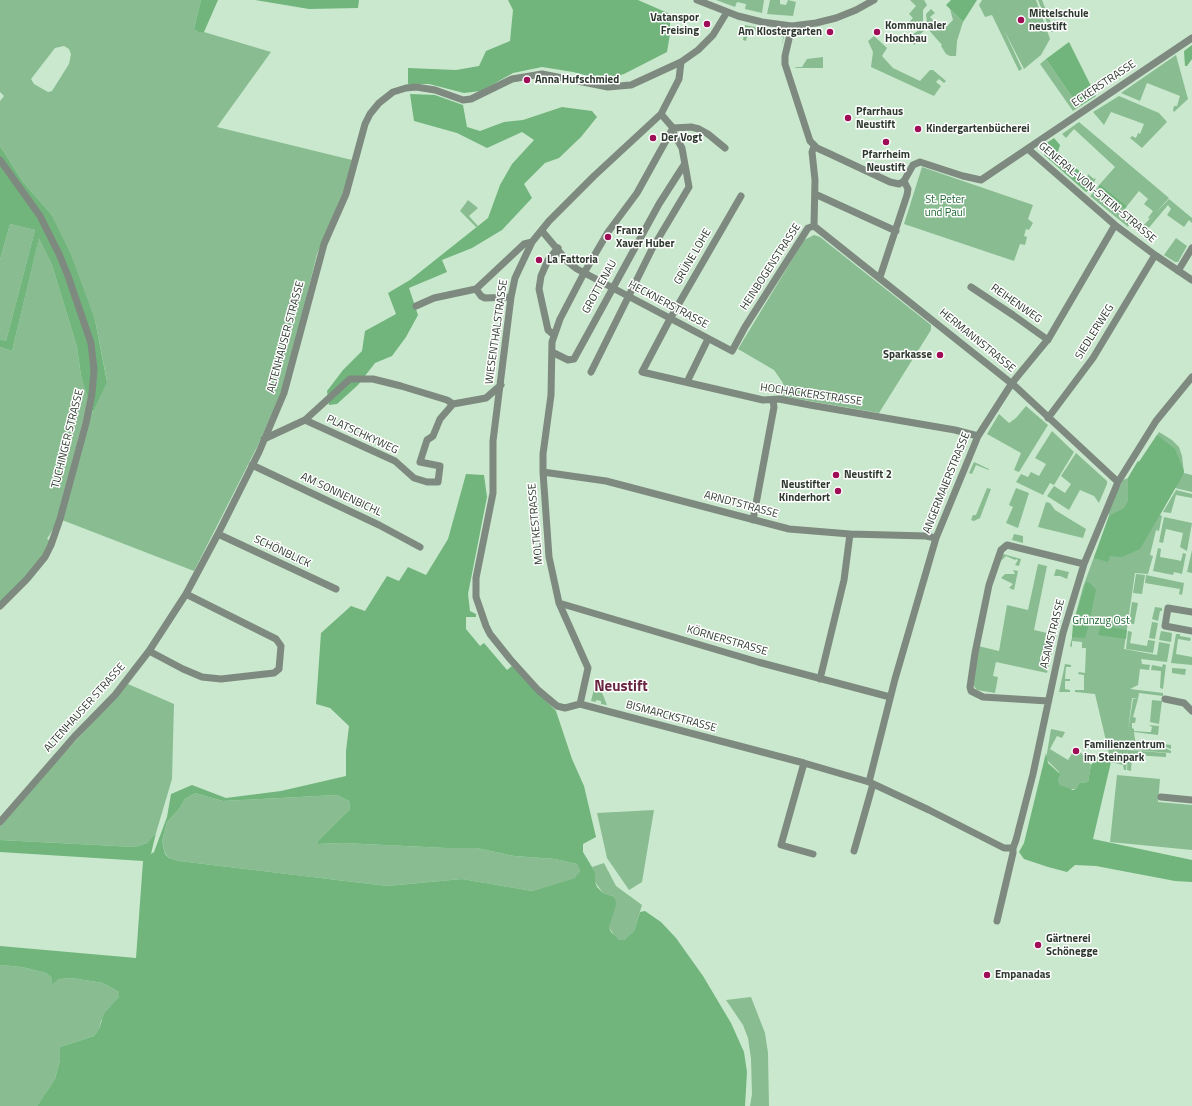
<!DOCTYPE html>
<meta charset="utf-8">
<style>
body{margin:0}
canvas{display:block;background:#c9e8cd}
</style>
<canvas width="1192" height="1106"></canvas>
<script>
const ctx = document.querySelector('canvas').getContext('2d');
ctx.lineJoin = 'round';
function fill(path, color) {
  ctx.fillStyle = color;
  ctx.fill(path, 'evenodd');
}
function toPath(rows) {
  const path = new Path2D();
  for (const r of rows) {
    path.moveTo(r[0], r[1]);
    for (let i = 2; i < r.length; i += 2) path.lineTo(r[i], r[i + 1]);
  }
  return path;
}
function strokePath(path, color, width, dash) {
  ctx.strokeStyle = color;
  ctx.lineWidth = width;
  ctx.lineCap = dash ? 'butt' : 'round';
  ctx.setLineDash(dash || []);
  ctx.stroke(path);
}
function drawText(font, color, halo, rows, align = 'center') {
  ctx.font = font + ' "Titillium Web",sans-serif';
  ctx.lineWidth = 3;
  ctx.setLineDash([]);
  ctx.textBaseline = 'middle';
  ctx.strokeStyle = halo;
  ctx.fillStyle = color;
  for (const [text, x, y, turn = 0] of rows) {
    ctx.save();
    ctx.translate(x, y);
    ctx.rotate((+turn || 0) * Math.PI / 180);
    ctx.textAlign = isNaN(turn) ? turn : align;
    if (halo) ctx.strokeText(text, 0, 0);
    ctx.fillText(text, 0, 0);
    ctx.restore();
  }
}
const green = toPath([
 [0,0,201,0,194,29,198,32,204,32,271,52,217,127,352,160,346,185,317,254,290,363,281,392,258,445,194,571,62,520,91,409,93,413,107,381,95,320,51,214,23,182,0,146,0,101,4,96,0,92],
 [64,46,69,49,71,54,69,64,52,91,48,92,34,84,31,79,55,48],
 [716,0,764,0,762,13,745,9,746,4,737,2,735,7],
 [770,0,780,0,780,4,786,5,788,0,796,2,793,16,767,14],
 [910,0,924,0,927,5,923,10,923,22,916,27,909,22,913,18,909,14,916,6],
 [982,0,1036,0,1050,39,1041,55,1024,69,1004,30,1022,69,1019,71,992,15,985,17,979,5],
 [1038,0,1042,0,1054,31,1051,32],
 [931,9,935,13,930,17,935,22,927,23,926,14],
 [950,9,963,22,957,41,956,56,950,56,946,54,941,46,942,45,927,28,914,40,917,42,914,45,909,37,925,26,935,25,941,29,945,28,953,20],
 [745,25,782,32,784,36,782,46,783,37,749,29,746,41,743,40],
 [874,36,887,48,882,56,893,68,920,81,930,70,933,70,946,81,944,83,939,79,936,82,941,86,934,96,871,67,873,52,868,41],
 [1176,55,1188,99,1174,112,1173,110,1174,106,1177,106,1180,96,1147,83,1140,101,1121,93],
 [823,57,823,68,797,68,794,67,802,67,807,59],
 [1046,59,1079,107,1073,111,1040,64],
 [1119,96,1159,113,1167,122,1142,148,1130,138,1132,136,1136,138,1138,133,1140,134,1144,124,1111,112,1104,125,1093,112],
 [1079,122,1169,198,1150,219,1148,218,1153,211,1144,204,1148,199,1139,191,1127,206,1100,184,1115,167,1074,129,1066,138,1062,134],
 [922,167,1033,205,1028,219,1033,223,1029,230,1026,229,1024,236,1027,237,1025,245,1020,244,1014,261,904,224],
 [1088,174,1094,179,1096,178,1092,187,1086,181],
 [1098,187,1134,216,1128,227,1090,196],
 [1169,199,1192,218,1192,223,1189,220,1184,227,1167,215,1171,209,1168,205,1147,230,1141,231,1139,230],
 [468,200,478,208,469,216,478,226,476,227,460,211],
 [10,224,35,230,6,341,0,339,0,260],
 [814,235,820,237,931,325,931,330,879,413,781,396,783,383,774,370,738,349,804,240],
 [39,237,52,265,77,347,81,376,89,398,56,524,47,539,51,541,38,563,0,603,0,347,12,351],
 [1176,238,1187,246,1178,262,1175,262,1164,255],
 [1026,406,1048,425,1019,472,1014,470,1021,453,987,434,999,414,1009,423,1016,418],
 [1052,431,1074,452,1054,485,1050,483,1043,495,1016,482,1021,474,1028,477,1031,472,1039,476,1046,464,1035,458],
 [1159,432,1172,440,1179,447,1182,456,1184,473,1192,475,1192,492,1175,488,1160,515,1162,516,1159,531,1156,530,1150,555,1153,556,1148,574,1135,573,1124,649,1157,655,1159,642,1170,644,1167,662,1141,659,1142,664,1150,665,1149,670,1140,669,1138,685,1130,689,1163,693,1163,696,1139,693,1138,699,1132,698,1128,731,1133,699,1138,699,1133,717,1136,718,1135,723,1132,723,1132,728,1134,729,1134,731,1148,732,1151,732,1152,727,1149,725,1159,726,1158,735,1134,732,1135,740,1171,745,1171,749,1163,746,1152,749,1133,743,1131,749,1128,749,1126,770,1124,770,1123,765,1111,762,1095,694,1075,692,1075,690,1084,690,1084,675,1078,674,1079,672,1085,673,1086,648,1082,648,1082,642,1072,641,1072,647,1070,646,1074,629,1073,624,1083,587,1109,516,1108,510,1123,480,1128,478,1138,461,1139,462],
 [1076,453,1107,481,1107,484,1099,503,1094,496,1080,490,1069,510,1047,496,1054,486,1065,493,1071,484,1061,476],
 [974,462,989,469,989,470,976,465,972,474,969,473],
 [987,488,991,489,980,518,974,521,971,520,973,515,976,515],
 [1016,488,1029,493,1018,528,1006,523,1013,507,1009,505],
 [1176,490,1192,494,1192,498,1176,495,1171,513,1163,512],
 [1046,502,1050,503,1055,510,1086,529,1083,538,1038,527],
 [1164,517,1192,523,1187,551,1180,547,1183,533,1166,529,1163,543,1159,542],
 [1014,534,1023,536,1023,543,1012,540],
 [1158,548,1161,549,1160,557,1177,560,1181,561,1183,553,1186,554,1182,574,1174,572,1173,575,1153,571],
 [1192,550,1192,573,1187,572],
 [1003,554,1021,559,1019,566,1015,565,1018,560,1016,559,1015,560,1006,556,1001,561],
 [1038,564,1047,566,1034,630,1056,635,1047,673,996,662,993,676,998,677,995,693,977,690,973,685,978,646,999,651,1007,605,1028,610],
 [1056,569,1069,572,1067,579,1060,576,1054,576],
 [1013,570,1018,571,1014,590,1009,588,1013,584,1001,578,1005,574,1015,574],
 [1136,574,1145,575,1142,594,1133,593],
 [1146,575,1184,583,1182,595,1179,594,1180,589,1145,583],
 [1132,602,1138,603,1134,624,1129,624],
 [1155,607,1162,608,1162,611,1160,611,1158,621,1152,619],
 [1152,622,1158,623,1155,639,1149,638],
 [1128,631,1132,632,1130,643,1147,646,1148,640,1155,641,1153,653,1126,649],
 [1161,631,1172,633,1171,642,1159,640],
 [1176,634,1180,634,1180,636,1191,638,1190,641,1178,639,1176,654,1192,657,1192,665,1171,663],
 [1065,664,1071,665,1071,667,1066,667,1065,679,1070,679,1070,681,1065,681,1065,689,1070,690,1070,692,1059,692],
 [1163,664,1166,665,1163,689,1160,688,1161,671,1151,670,1152,665,1162,667],
 [1172,668,1186,669,1185,675,1172,673],
 [128,684,174,704,172,779,156,833,147,843,135,847,0,840,0,826,58,760],
 [594,689,601,690,607,705,601,704,601,701,596,700,596,702,591,701],
 [1152,700,1162,701,1159,724,1150,722],
 [1051,729,1065,732,1062,738,1057,736,1050,749,1068,760,1076,747,1091,765,1088,782,1079,783,1076,789,1066,789,1060,785,1058,779,1059,772,1046,759],
 [1133,744,1137,744,1152,750,1163,747,1171,751,1171,753,1133,750,1136,746,1133,747],
 [1128,750,1166,753,1166,757,1132,755,1131,771,1127,770],
 [1117,775,1160,779,1158,802,1192,805,1192,850,1110,842],
 [195,793,223,801,337,795,349,801,350,809,318,841,318,844,343,843,446,848,477,848,514,856,555,859,577,864,580,871,576,878,532,891,462,879,387,886,179,861,169,858,165,853,162,841,167,822,179,809,185,799],
 [654,810,642,882,629,890,607,858,597,813],
 [604,863,616,886,642,905,634,931,624,940,619,940,615,937,609,927,612,896,603,893,595,882,595,872,592,867],
 [0,965,22,967,46,973,51,977,52,983,59,979,72,978,103,983,119,992,119,997,101,1021,99,1029,94,1036,60,1047,60,1060,55,1079,37,1106,0,1106],
 [751,997,765,1033,768,1053,769,1106,750,1106,752,1094,751,1059,748,1038,743,1025,726,1000]
]);
const forest = toPath([
 [201,0,218,0,204,32,198,32,194,29],
 [255,0,359,0,358,8,309,9],
 [508,0,638,0,670,14,670,34,667,52,624,74,604,80,573,72,542,67,513,73,481,91,464,93,429,84,408,84,408,68,456,70,479,66,486,51,510,41,513,10],
 [951,0,977,0,963,22,946,5],
 [1069,42,1096,96,1079,107,1046,59],
 [1192,45,1192,59,1187,66,1185,66,1184,51],
 [410,94,435,95,463,105,467,127,480,131,504,122,523,120,562,107,592,111,597,117,581,137,559,158,545,163,524,184,532,198,502,230,472,248,442,260,447,272,409,288,418,315,406,337,392,356,375,363,358,385,337,404,329,405,327,391,343,370,362,351,365,331,396,314,388,293,410,280,488,218,500,185,512,164,534,140,522,132,487,148,457,133,414,121],
 [1054,138,1060,145,1058,152,1087,178,1087,181,1092,187,1089,190,1086,192,1044,155,1045,144],
 [0,146,23,182,51,214,71,255,95,320,107,382,93,413,81,376,77,347,52,265,39,238,12,351,0,347,0,339,6,341,35,230,10,224,0,260],
 [1100,184,1127,206,1125,209,1098,187],
 [1157,435,1175,449,1184,471,1183,475,1140,549,1122,557,1110,556,1108,562,1094,558,1109,516,1124,508,1128,501,1128,478,1138,461,1139,462],
 [466,474,484,475,487,497,468,594,470,611,476,614,476,617,466,617,466,629,480,646,484,643,507,670,512,666,556,711,572,759,584,786,596,837,583,844,583,852,595,872,595,882,597,887,603,893,612,896,615,899,616,905,609,927,611,932,619,940,624,940,634,931,640,912,645,911,661,922,676,938,703,976,731,1023,744,1052,747,1072,745,1106,37,1106,55,1079,60,1060,60,1047,94,1036,99,1029,104,1014,119,997,119,992,103,983,72,978,59,979,52,984,51,977,46,973,22,967,0,965,0,946,136,958,143,861,0,852,0,840,135,847,147,843,156,833,151,854,154,852,167,817,171,794,192,785,226,798,281,791,346,776,346,751,349,726,330,708,316,704,321,633,351,606,365,611,387,576,399,581,408,567,426,575,448,539],
 [195,793,223,801,337,795,349,801,350,809,318,841,318,844,343,843,446,848,477,848,514,856,555,859,577,864,580,871,575,878,532,891,462,879,387,886,179,861,169,858,165,854,162,841,167,822,179,809,185,799],
 [1086,582,1090,583,1096,590,1088,628,1085,638,1072,637,1073,624],
 [1101,625,1127,630,1126,639,1098,635],
 [1046,753,1048,763,1060,774,1058,779,1060,785,1073,790,1076,789,1079,783,1088,782,1091,765,1100,755,1104,759,1108,755,1111,762,1093,839,1192,860,1192,882,1175,881,1096,866,1075,865,1067,872,1048,867,1024,859,1019,852,1024,843]
]);
const minor = toPath([
 [697,0,738,16,762,22,792,26,816,23,836,18,856,10,874,0],
 [792,26,785,56,785,64,810,141,817,148,828,153,890,182,899,184,904,181,913,165,920,162,963,176,981,180,1192,38],
 [681,62,679,79,661,114,594,176,549,221,532,242,515,278,511,297,493,441,493,493,476,578,476,597,486,626,490,634,510,659,538,690,557,706,565,708,580,704,804,763,869,782,929,810,1004,848,1013,848],
 [673,128,691,127,699,129,708,134,725,148],
 [1028,149,1115,225,1155,255,1192,280],
 [0,160,40,216,59,254,68,276,91,343,94,370,92,394,86,423,60,519,51,545,45,557,27,579,0,606],
 [815,194,896,231],
 [741,196,670,319,642,372,763,400,779,399,810,405,955,430,978,436],
 [814,226,1016,387,1118,482],
 [814,226,815,180,812,152,814,146],
 [542,231,568,262,577,269,732,351,745,327,808,228,814,226],
 [1178,271,1192,248],
 [880,277,907,195,908,189,904,181],
 [971,287,1013,315,1048,340],
 [476,289,481,296,485,298,511,297],
 [416,306,434,298,476,289,524,244,532,242],
 [554,335,548,330,539,289,541,276,548,260,558,248],
 [552,352,568,360,574,359,659,204,684,165],
 [591,372,652,249,689,187,682,148,674,134,673,128,661,114],
 [687,382,708,339],
 [1048,418,1093,358,1155,255],
 [305,420,395,461,414,478,427,482,438,482,440,466,420,462,427,440,433,436,440,419,453,404,486,398,501,385],
 [264,439,305,420,350,379,373,379,401,386,447,400,453,404],
 [252,465,379,525,420,547],
 [543,472,606,481,789,529,850,534,926,536,936,538],
 [753,520,774,407,773,401],
 [218,534,336,589],
 [559,603,758,662,890,697],
 [1192,612,1168,608,1165,626,1192,631],
 [149,651,183,669,202,677,221,679,274,673,279,669,281,646,276,639,186,594],
 [820,679,844,580,850,534],
 [1165,699,1184,703,1192,711],
 [1048,701,983,697,971,691,970,687,975,653,989,585,1001,550,1007,545,1084,564],
 [580,704,588,668,559,603,549,557,543,472,543,454,551,395,552,342,560,319,584,273,608,232,637,193,673,128],
 [804,763,781,845,813,854],
 [869,782,895,679,936,538,978,436,1012,383,1049,338,1115,225],
 [1161,797,1192,800],
 [0,822,74,737,115,695,149,651,186,594,218,534,259,452,284,393,324,244,346,194,365,124,370,114,379,103,393,92,406,88,416,87,435,90,463,100,471,99,512,79,542,74,608,87,631,85,681,62,698,50,713,35,727,12],
 [854,851,873,784],
 [997,921,1013,853,1013,848,1016,840,1033,774,1063,633,1084,564,1118,482,1156,421,1192,377]
]);
const markers = [
 [1021,20,4,"#9f0d56"],
 [707,24,4,"#9f0d56"],
 [830,32,4,"#9f0d56"],
 [877,32,4,"#9f0d56"],
 [527,80,4,"#9f0d56"],
 [848,118,4,"#9f0d56"],
 [918,129,4,"#9f0d56"],
 [653,138,4,"#9f0d56"],
 [886,142,4,"#9f0d56"],
 [608,237,4,"#9f0d56"],
 [539,260,4,"#9f0d56"],
 [940,355,4,"#9f0d56"],
 [836,475,4,"#9f0d56"],
 [838,491,4,"#9f0d56"],
 [1076,751,4,"#9f0d56"],
 [1038,945,4,"#9f0d56"],
 [987,975,4,"#9f0d56"]
];
const poiNames = [
 ["Mittelschule",1029,14],
 ["neustift",1029,27],
 ["Vatanspor",699,18,"right"],
 ["Freising",699,31,"right"],
 ["Kommunaler",885,26],
 ["Hochbau",885,39],
 ["Am Klostergarten",822,32,"right"],
 ["Anna Hufschmied",535,80],
 ["Pfarrhaus",856,112],
 ["Neustift",856,125],
 ["Kindergartenbücherei",926,129],
 ["Der Vogt",661,138],
 ["Pfarrheim",886,155,"center"],
 ["Neustift",886,168,"center"],
 ["Franz",616,231],
 ["Xaver Huber",616,244],
 ["La Fattoria",547,260],
 ["Sparkasse",932,355,"right"],
 ["Neustift 2",844,475],
 ["Neustifter",830,485,"right"],
 ["Kinderhort",830,498,"right"],
 ["Familienzentrum",1084,745],
 ["im Steinpark",1084,758],
 ["Gärtnerei",1046,939],
 ["Schönegge",1046,952],
 ["Empanadas",995,975]
];
const streetNames = [
 ["ECKERSTRASSE",1104,84,-34],
 ["GENERAL-VON-STEIN-STRASSE",1097,193,40],
 ["GRÜNE LOHE",693,257,-60],
 ["HEINBOGENSTRASSE",771,267,-57],
 ["GROTTENAU",600,287,-61],
 ["REIHENWEG",1016,304,35],
 ["HECKNERSTRASSE",668,305,28],
 ["WIESENTHALSTRASSE",497,332,-82],
 ["SIEDLERWEG",1095,332,-58],
 ["ALTENHAUSER STRASSE",286,337,-75],
 ["HERMANNSTRASSE",977,341,39],
 ["HOCHACKERSTRASSE",811,395,8],
 ["PLATSCHKYWEG",362,435,25],
 ["TUCHINGER STRASSE",68,439,-76],
 ["ANGERMAIERSTRASSE",947,483,-68],
 ["AM SONNENBICHL",341,495,25],
 ["ARNDTSTRASSE",741,505,15],
 ["MOLTKESTRASSE",536,524,-95],
 ["SCHÖNBLICK",282,552,25],
 ["ASAMSTRASSE",1053,634,-76],
 ["KÖRNERSTRASSE",727,641,16],
 ["ALTENHAUSER STRASSE",85,708,-48],
 ["BISMARCKSTRASSE",671,717,15]
];
const parkNames = [
 ["St. Peter",945,200],
 ["und Paul",945,213],
 ["Grünzug Ost",1101,621]
];
const districtNames = [
 ["Neustift",621,687]
];
fill(green, '#89bd91');
fill(forest, '#71b57d');
strokePath(minor, '#7e8a7f', 7);
for (const [x, y, r, color] of markers) {
  const dot = new Path2D();
  dot.arc(x, y, r, 0, 2 * Math.PI);
  ctx.fillStyle = color;
  ctx.fill(dot);
  strokePath(dot, '#fff', 1.5);
}
drawText('bold 11px', '#2d392e', '#fff', poiNames, 'left');
drawText('11px', '#2d392e', '#fff', streetNames);
drawText('11px', '#1d6631', '#fff', parkNames);
drawText('bold 15px', '#68253f', '#fff', districtNames);
</script>
